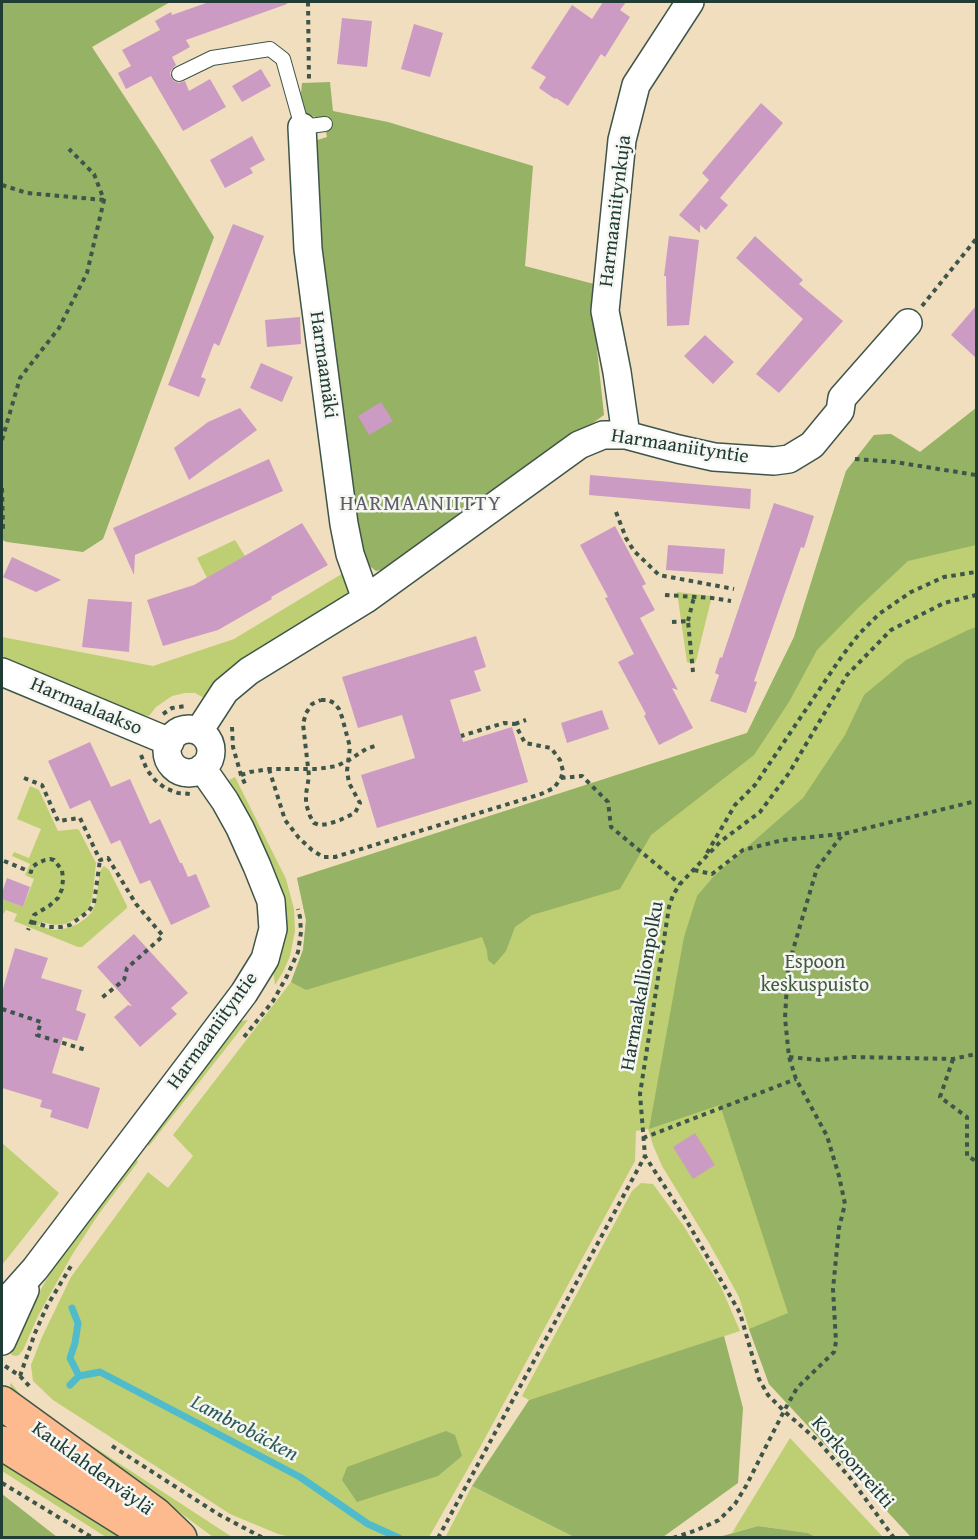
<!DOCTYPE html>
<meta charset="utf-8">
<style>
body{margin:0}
#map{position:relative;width:978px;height:1539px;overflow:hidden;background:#f0debe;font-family:"Gentium Book Plus",serif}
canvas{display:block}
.frame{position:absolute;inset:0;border:3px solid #1f3d34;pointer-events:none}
</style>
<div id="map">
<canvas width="978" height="1539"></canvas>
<div class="frame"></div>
</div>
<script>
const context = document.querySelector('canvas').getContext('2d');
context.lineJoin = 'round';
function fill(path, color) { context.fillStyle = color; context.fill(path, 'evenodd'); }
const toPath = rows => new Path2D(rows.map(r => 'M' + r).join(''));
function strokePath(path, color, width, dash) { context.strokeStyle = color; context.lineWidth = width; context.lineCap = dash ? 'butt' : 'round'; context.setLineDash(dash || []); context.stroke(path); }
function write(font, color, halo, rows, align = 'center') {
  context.font = font + ' "Gentium Book Plus",serif'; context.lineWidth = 5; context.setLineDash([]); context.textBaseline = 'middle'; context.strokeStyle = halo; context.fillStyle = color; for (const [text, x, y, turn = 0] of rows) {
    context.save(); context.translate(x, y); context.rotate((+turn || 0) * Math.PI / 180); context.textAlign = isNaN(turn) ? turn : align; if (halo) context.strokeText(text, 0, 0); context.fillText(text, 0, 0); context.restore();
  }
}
fill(toPath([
 [976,408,976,1537,911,1537,769,1384,749,1329,739,1297,709,1243,662,1166,653,1145,648,1129,636,1131,635,1161,478,1451,429,1537,290,1537,278,1534,230,1514,53,1400,33,1381,31,1365,42,1337,71,1277,148,1172,168,1188,193,1156,173,1135,291,982,303,950,306,920,297,878,747,733,794,637,846,471,874,435,891,434,920,452],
 [235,540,245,556,207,578,197,558],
 [345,572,349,580,348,592,341,602,206,699,195,693,185,693,172,696,156,707,149,716,137,714,2,656,2,637,153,666,234,639],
 [677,592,712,596,696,661,694,664,687,662],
 [235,777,286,879,294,909,295,931,290,956,283,972,275,985,273,970,278,884,229,780],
 [30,786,39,790,58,831,77,829,79,830,96,863,92,901,87,911,76,919,65,924,54,925,42,922,38,926,54,930,68,928,78,924,86,918,92,912,96,902,100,871,104,866,109,870,127,906,127,908,82,947,78,947,14,921,17,914,6,910,2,916,2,899,23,907,34,879,25,875,30,864,12,856,14,852,29,858,41,829,17,819],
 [248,1020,149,1146,142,1141,236,1022],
 [2,1143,59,1193,2,1265],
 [131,1154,136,1158,138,1162,98,1215,72,1255,38,1316,23,1350,19,1355,16,1356,11,1355,27,1314,63,1250],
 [641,1183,653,1184,683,1225,721,1287,740,1331,529,1400,522,1396,632,1191],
 [11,1383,28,1404,232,1537,213,1537,156,1495,23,1405,12,1391,10,1385],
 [790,1438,883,1537,816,1537,808,1533,758,1526,732,1533],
 [2,1460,125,1537,106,1537,2,1471],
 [472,1486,574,1537,445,1538]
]), '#bdcf72');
fill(toPath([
 [2,2,170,2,92,47,159,149,214,237,103,539,83,552,7,542,2,540],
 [330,82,333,111,388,122,533,166,525,266,594,284,593,312,604,415,394,567,376,571,363,561,306,157,314,141,327,137,323,117,317,118,304,112,300,103,302,83],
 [976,408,976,545,908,561,858,608,817,650,789,702,754,755,651,835,620,889,532,915,515,927,506,951,494,965,488,960,487,951,482,937,306,990,291,982,303,950,306,920,297,878,747,733,794,637,846,471,874,435,891,434,920,452],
 [976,627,976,1537,911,1537,769,1384,749,1329,788,1313,720,1105,649,1129,684,937,697,896,714,876,803,798,845,735,864,695,906,660,968,630],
 [724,1336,743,1408,738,1483,663,1537,574,1537,472,1486,529,1400],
 [446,1431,455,1435,462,1456,438,1476,357,1502,342,1480,347,1467],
 [2,1494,57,1537,2,1537],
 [758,1526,808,1533,816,1537,719,1537]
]), '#96b264');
strokePath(toPath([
 [72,1308,78,1323,75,1343,70,1358,79,1376],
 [70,1385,79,1376,100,1372,300,1477,368,1524,399,1538]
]), '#50bbcb', 7);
fill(toPath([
 [209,2,287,2,287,4,186,40,190,47,172,57,176,65,172,69,170,73,171,77,174,81,179,83,185,81,189,91,210,79,226,107,183,131,151,76,126,89,118,73,131,66,122,50,160,30,155,21,171,12,172,15],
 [603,2,626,2,620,10,630,17,605,57,601,54,568,106,556,98,555,99,539,88,546,77,531,68,572,5,592,19],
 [342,18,372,21,367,67,337,64],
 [414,24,443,33,430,77,401,69],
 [261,69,271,86,242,102,232,86],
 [761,103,783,123,720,198,728,205,706,230,700,225,700,233,679,215,709,180,702,173],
 [252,136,265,160,250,168,253,173,225,188,210,160],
 [233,224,264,236,219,346,214,343,201,377,206,379,199,397,168,385],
 [669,236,699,240,689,325,667,326,666,276,664,276],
 [755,236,803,280,799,284,843,321,779,393,756,374,803,319,736,258],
 [976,306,976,358,951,335],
 [300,317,301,344,267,347,265,320],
 [705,335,734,362,713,384,684,356],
 [261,363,293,377,282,402,250,388],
 [381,402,393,421,369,435,358,416],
 [240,408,257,430,189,480,174,448,208,422],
 [269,459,283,491,135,555,134,575,113,528],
 [590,475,751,489,750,509,589,495],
 [774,503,814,516,804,548,801,547,754,681,757,682,746,713,710,701,719,675,715,673,720,657,722,658],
 [302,523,328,565,271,597,272,599,218,630,163,646,147,600,194,585],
 [615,526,646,584,642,586,655,610,640,618,678,690,672,688,693,728,659,745,644,716,646,714,618,662,634,654,605,598,608,597,580,545],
 [668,545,725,549,723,574,666,570],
 [12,557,61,580,36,592,3,577],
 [88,599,132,602,129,652,82,647],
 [476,636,486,667,474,671,481,691,450,700,463,742,512,727,528,782,377,828,361,775,415,758,402,715,358,728,342,677],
 [602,710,609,729,567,743,561,723],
 [90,742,111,787,130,779,150,824,160,819,180,863,182,863,188,877,196,874,210,907,171,925,150,880,140,884,120,840,111,844,90,800,70,809,48,761],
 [7,878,30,887,23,907,2,899,2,893],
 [134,934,188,993,171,1008,177,1014,140,1047,114,1017,128,1005,132,1006,97,967],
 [15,948,48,958,41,978,82,990,76,1010,86,1014,77,1041,63,1037,52,1073,100,1088,88,1129,50,1117,52,1110,40,1107,42,1100,2,1088,2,992],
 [695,1133,715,1165,693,1179,673,1147]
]), '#cc9bc4');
const lane = toPath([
 [179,74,212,58,270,49,283,59,302,127,325,124]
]);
const street = toPath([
 [302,127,308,249,344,524,350,554,366,599],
 [626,435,617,372,605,311,622,140,636,85,690,2],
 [2,672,170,742],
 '167 751a22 22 0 1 1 44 0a22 22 0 1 1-44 0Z',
 [199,731,225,691,249,671,366,599,579,445,603,435,626,435,678,449,714,457,774,461,789,459,812,445,840,411,842,398,908,323],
 [2,1306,35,1269,195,1058,244,993,265,959,273,929,271,901,257,866,240,828,225,801,202,768],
 [2,1341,25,1290]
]);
const primary = toPath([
 [2,1403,155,1514,180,1538],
 [2,1443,141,1530,154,1535]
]);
strokePath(lane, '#3e5549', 16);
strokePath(street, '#3e5549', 30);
strokePath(primary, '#3e5549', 36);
strokePath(toPath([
 [308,2,309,80],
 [2,185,27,193,104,200],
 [922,306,976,239],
 [2,440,20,378,59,328,87,273,104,200,94,174,69,149],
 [855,459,895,462,976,475],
 [2,488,3,528,2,532],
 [616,512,626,538,634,551,659,575,734,589],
 [665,595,712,598,731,601],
 [688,621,694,597],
 [672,622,688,621,693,672],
 [321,700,328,700,334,703,339,709,342,717,350,747,347,771,349,783,360,803,355,813,340,820,328,824,320,825,314,823,310,816,306,804,306,794,309,776,303,724,306,713,312,704,321,700],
 [163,714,172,708,186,706],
 [515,724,526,720],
 [232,727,233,747,241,775,246,786],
 [141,755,147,770,155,780,165,788,178,793,190,794],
 [269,769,285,820,299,838,312,850,323,857,335,857,541,794,554,788,561,778,563,771,560,760,551,748,525,743,515,724,504,723,461,736],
 [241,775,250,772,269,769,317,769,337,766,349,760,366,749,378,745],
 [24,778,42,785,58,821,80,818,100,860,108,858,136,904,163,936,127,968,124,980,99,1000],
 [561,778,582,776,608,802,611,827,680,884],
 [707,853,735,805,755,785,842,656,859,634,879,614,911,592,944,577,976,572],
 [4,861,31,872,32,867,38,863,45,860,50,859,54,860,62,870,63,879,62,889,58,898,49,906,34,915,28,930],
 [694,870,712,874,743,850,783,840,841,834],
 [32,922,49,927,61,927,70,925,89,911,94,903,100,860],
 [2,1009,41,1022,37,1035,86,1050],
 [244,1037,273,1001,287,976,298,952,301,932,300,917,298,909],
 [789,1057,820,1060,853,1057,953,1059,976,1054],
 [953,1059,940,1097,967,1117,967,1156,976,1161],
 [643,1138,796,1079],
 [5,1366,20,1376,31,1388],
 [20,1376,35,1333,47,1306,71,1266],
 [112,1446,218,1514,263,1538],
 [2,1483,93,1538],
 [438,1538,645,1156],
 [673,1538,697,1530,719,1520,735,1504,746,1486,784,1411,797,1388,834,1352,836,1342,833,1289,839,1228,845,1204,839,1176,827,1136,796,1079,789,1057,785,1018,788,967,817,868,843,834,976,801],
 [894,1538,851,1479,818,1441,784,1411,768,1395,759,1379,740,1313,685,1218,645,1156,640,1094,669,907,673,895,680,884,720,842,760,812,789,773,847,675,891,630,944,603,976,595]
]), '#3e5549', 4, [4.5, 4.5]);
strokePath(lane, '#fff', 14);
strokePath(street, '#fff', 27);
strokePath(primary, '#fcba8e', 33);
write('20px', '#1f3d34', '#f6f6f2', [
 ["Harmaaniitynkuja",616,211,-83],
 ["Harmaamäki",323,365,82],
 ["Harmaaniityntie",680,447,9],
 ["Harmaalaakso",86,707,23],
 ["Harmaakallionpolku",643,986,-80],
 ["Harmaaniityntie",213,1031,-54],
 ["Korkoonreitti",852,1463,49],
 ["Kauklahdenväylä",92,1469,36]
]);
write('20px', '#3f5a40', '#f6f6f2', [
 ["Espoon",815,963],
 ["keskuspuisto",815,986]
]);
context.letterSpacing = '1.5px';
write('21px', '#5c5e66', '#f6f6f2', [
 ["HARMAANIITTY",421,505]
]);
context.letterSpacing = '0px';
write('italic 21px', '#2b5c5a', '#f6f6f2', [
 ["Lambrobäcken",244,1429,28]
]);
</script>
